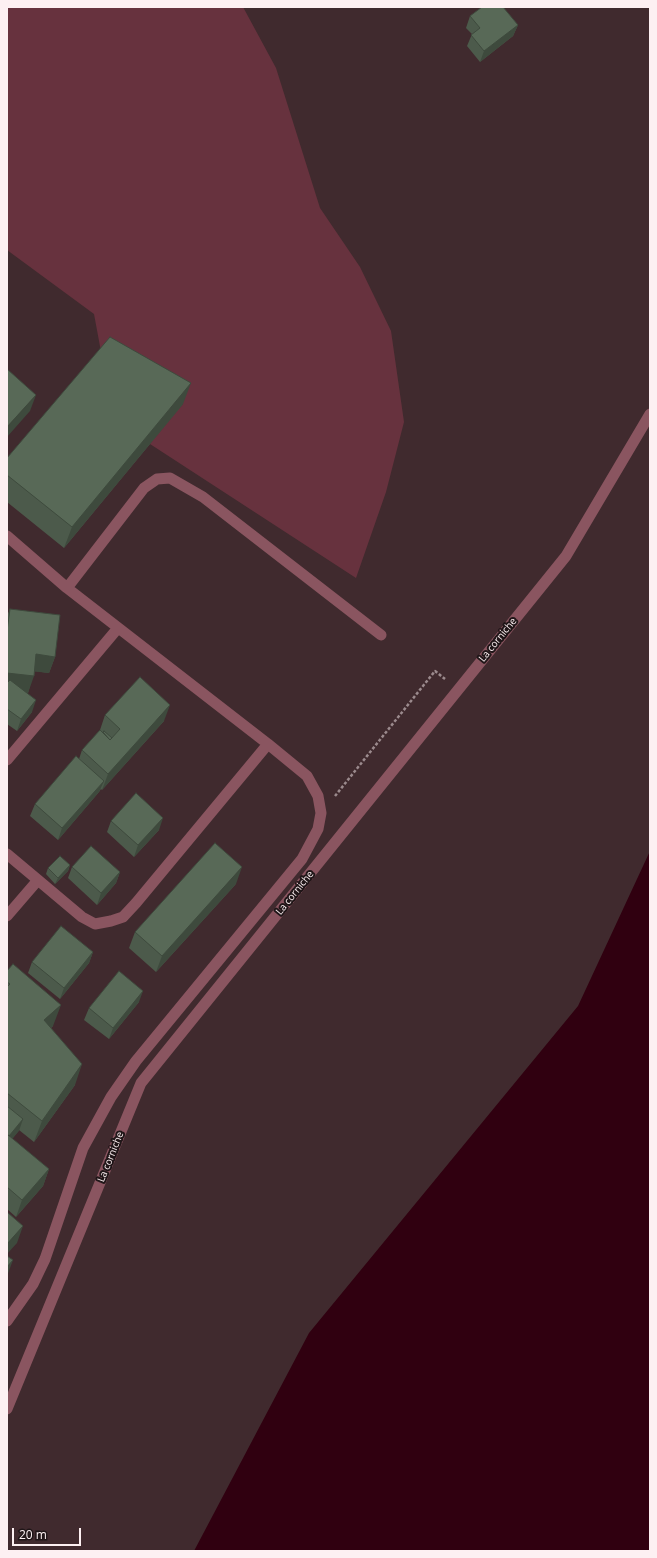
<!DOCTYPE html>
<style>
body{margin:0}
#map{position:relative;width:657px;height:1558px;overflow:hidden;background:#402a2e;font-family:"Open Sans",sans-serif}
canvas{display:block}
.frame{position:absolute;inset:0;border:8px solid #fdf0f2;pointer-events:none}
.scale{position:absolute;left:12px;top:1528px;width:69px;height:18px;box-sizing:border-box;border:2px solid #fdf0f2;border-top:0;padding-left:5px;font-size:12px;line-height:14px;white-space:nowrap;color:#fdf0f2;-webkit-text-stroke:3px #201618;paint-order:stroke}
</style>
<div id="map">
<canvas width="657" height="1558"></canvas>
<div class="frame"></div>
<div class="scale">20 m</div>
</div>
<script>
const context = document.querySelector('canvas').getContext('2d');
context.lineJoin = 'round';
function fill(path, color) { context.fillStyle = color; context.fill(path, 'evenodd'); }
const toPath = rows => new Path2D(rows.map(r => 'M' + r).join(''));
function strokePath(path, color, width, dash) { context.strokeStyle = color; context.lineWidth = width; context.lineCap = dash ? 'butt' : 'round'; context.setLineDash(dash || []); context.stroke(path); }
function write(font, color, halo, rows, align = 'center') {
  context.font = font + ' "Open Sans",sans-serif'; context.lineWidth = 4; context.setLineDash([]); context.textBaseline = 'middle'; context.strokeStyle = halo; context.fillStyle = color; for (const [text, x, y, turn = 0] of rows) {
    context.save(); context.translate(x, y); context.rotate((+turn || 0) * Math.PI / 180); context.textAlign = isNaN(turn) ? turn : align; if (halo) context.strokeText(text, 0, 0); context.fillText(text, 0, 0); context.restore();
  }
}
fill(toPath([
 [7,7,243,7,276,68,320,208,360,267,391,331,404,422,386,492,356,578,150,444,183,404,102,357,94,314,7,250]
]), '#67323e');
fill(toPath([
 [650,851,650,1551,194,1551,309,1333,578,1006]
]), '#300010');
strokePath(toPath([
 [335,796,435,671,445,679]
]), '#9b8a8d', 2.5, [3, 2]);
strokePath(toPath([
 [7,1409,141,1083,566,556,650,414]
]), '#8a5560', 11);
strokePath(toPath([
 [7,536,67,588,268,744,307,776,318,796,321,813,318,829,302,859,136,1061,111,1097,83,1148,45,1259,33,1284,7,1321],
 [67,588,144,488,157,479,170,478,203,497,381,635],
 [7,760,118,628],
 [7,854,38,880],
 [7,916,38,880,82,917,95,924,111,921,123,917,136,903,268,744]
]), '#8a5560', 11);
fill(toPath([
 [470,16,518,25,513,36,480,62,467,46,472,34,466,28],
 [183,404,64,548,7,502,7,458],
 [10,609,55,657,49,673,34,671,28,693,26,693,32,712,17,731,7,724,7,616],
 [105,715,164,721,102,790,101,789,99,792,58,840,30,816,35,804,79,759,82,750,100,730],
 [111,821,159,830,134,857,107,832],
 [70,865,68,871,55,884,46,874,48,868],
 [72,867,120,872,116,883,97,905,68,878],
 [236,884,156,972,129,948,135,932],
 [93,952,89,963,60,999,28,973,32,962],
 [7,971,53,1026,51,1028,75,1085,34,1142,19,1130,12,1139,49,1169,43,1186,16,1217,7,1209],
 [139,1002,109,1039,84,1020,89,1008]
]), '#4c5a4b');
fill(toPath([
 [518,25,513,36,480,62,484,51],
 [191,383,183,404,64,548,72,527],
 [36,395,30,411,7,437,7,427],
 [36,654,55,657,49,673,30,671],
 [7,673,34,676,28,693,7,691],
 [36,700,32,712,17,731,21,719],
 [170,705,164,721,102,790,108,774],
 [104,781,99,792,58,840,62,828],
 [163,818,159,830,134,857,138,845],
 [70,865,68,871,55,884,58,878],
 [242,867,236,884,156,972,162,956],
 [120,872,116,883,97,905,101,893],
 [93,952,89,963,60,999,64,988],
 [143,991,139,1002,109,1039,113,1028],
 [61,1005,53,1026,36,1041,44,1020],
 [82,1064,75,1085,34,1142,42,1121],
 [23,1119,19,1131,7,1145,7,1138],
 [49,1169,43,1186,16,1217,22,1200],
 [23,1226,17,1243,7,1254,7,1244],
 [13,1260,7,1276,7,1267]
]), '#3e4a3d');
const building = toPath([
 [482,7,503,7,518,25,484,51,471,35,480,28,470,16,482,7],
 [110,337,191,383,72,527,7,475,7,458,110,337],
 [7,369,36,395,7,427,7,369],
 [10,609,60,615,55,657,36,654,34,676,7,673,7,631,10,609],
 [140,677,170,705,108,774,82,750,100,730,110,740,120,729,105,715,140,677],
 [10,680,36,700,21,719,7,709,7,683,10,680],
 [104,731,112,738,110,740,103,732,104,731],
 [76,756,104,781,62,828,35,804,76,756],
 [136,793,163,818,138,845,111,821,136,793],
 [215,843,242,867,162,956,135,932,215,843],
 [91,846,120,872,101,893,72,867,91,846],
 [60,856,70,865,58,878,48,868,60,856],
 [61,926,93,952,64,988,32,962,61,926],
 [13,964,61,1005,44,1020,82,1064,42,1121,7,1093,7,987,10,984,7,982,7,971,13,964],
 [119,971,143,991,113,1028,89,1008,119,971],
 [7,1106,23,1119,9,1136,7,1134,7,1106],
 [7,1134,49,1169,22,1200,7,1187,7,1134],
 [7,1212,23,1226,7,1244,7,1212],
 [7,1256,13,1260,7,1267,7,1256]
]);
fill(building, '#586957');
strokePath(building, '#3e4a3d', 1);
write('10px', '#fdf0f2', '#201618', [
 ["La corniche",498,640,-51],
 ["La corniche",295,893,-51],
 ["La corniche",111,1157,-68]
]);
</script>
